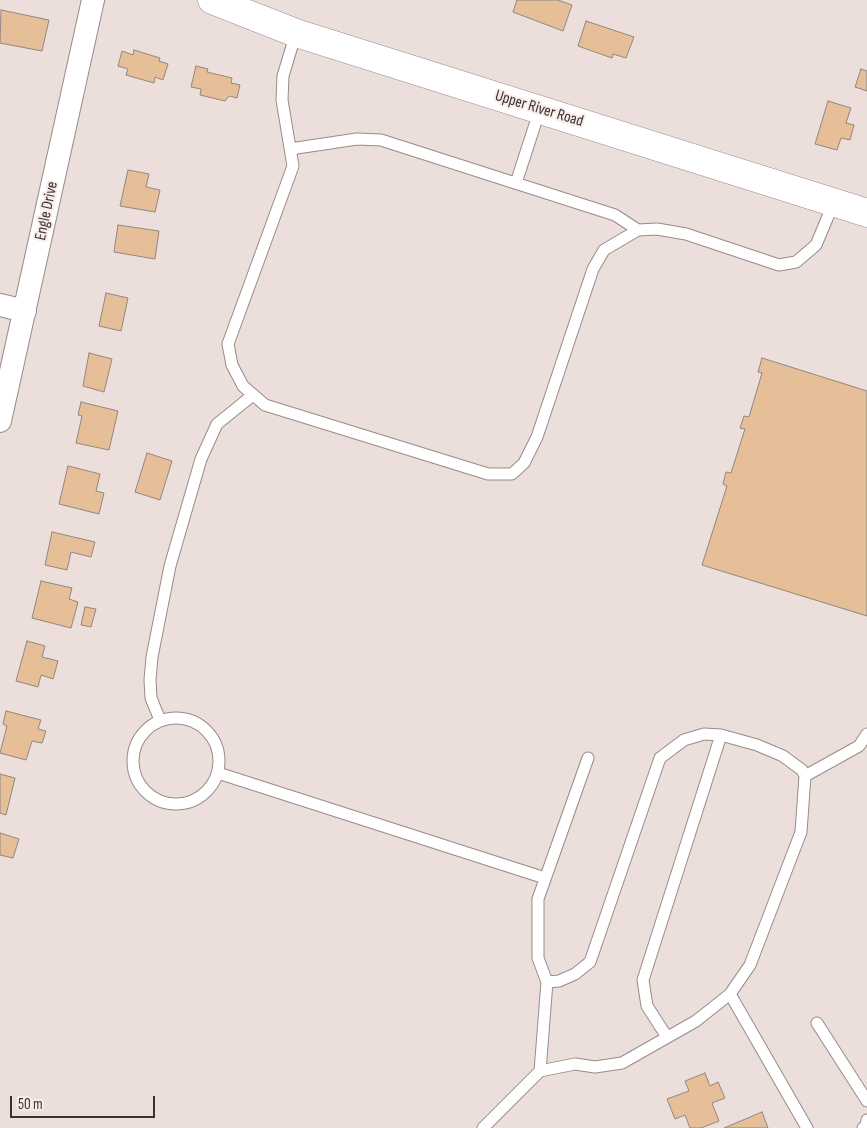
<!DOCTYPE html>
<style>
body{margin:0}
#map{position:relative;width:867px;height:1128px;overflow:hidden;background:#ecdedb;font-family:"Sofia Sans Condensed",sans-serif}
canvas{display:block}
.scale{position:absolute;left:10px;top:1096px;width:145px;height:22px;box-sizing:border-box;border:2px solid #373231;border-top:0;padding-left:6px;font-size:15px;line-height:18px;white-space:nowrap;color:#373231;-webkit-text-stroke:4px #f9ece8;paint-order:stroke}
</style>
<div id="map">
<canvas width="867" height="1128"></canvas>
<div class="scale">50 m</div>
</div>
<script>
const context = document.querySelector('canvas').getContext('2d');
context.lineJoin = 'round';
function fill(path, color) { context.fillStyle = color; context.fill(path, 'evenodd'); }
const toPath = rows => new Path2D(rows.map(r => 'M' + r).join(''));
function strokePath(path, color, width, dash) { context.strokeStyle = color; context.lineWidth = width; context.lineCap = dash ? 'butt' : 'round'; context.setLineDash(dash || []); context.stroke(path); }
function write(font, color, halo, rows, align = 'center') {
  context.font = font + ' "Sofia Sans Condensed",sans-serif'; context.lineWidth = 4; context.setLineDash([]); context.textBaseline = 'middle'; context.strokeStyle = halo; context.fillStyle = color; for (const [text, x, y, turn = 0] of rows) {
    context.save(); context.translate(x, y); context.rotate((+turn || 0) * Math.PI / 180); context.textAlign = isNaN(turn) ? turn : align; if (halo) context.strokeText(text, 0, 0); context.fillText(text, 0, 0); context.restore();
  }
}
const building = toPath([
 [517,0,558,0,572,5,563,31,513,12,517,0],
 [1,10,49,20,42,51,0,43,1,10],
 [586,21,634,37,626,58,613,54,612,58,578,46,586,21],
 [134,50,160,58,159,61,168,64,163,80,155,77,154,83,126,75,128,69,118,66,122,51,133,55,134,50],
 [196,66,208,69,207,72,232,78,231,83,240,85,237,98,229,96,225,101,200,95,201,89,191,87,196,66],
 [861,69,867,71,867,91,855,87,861,69],
 [828,101,851,108,846,123,854,125,850,140,841,138,837,150,815,144,828,101],
 [128,170,149,174,146,187,160,190,155,212,120,206,128,170],
 [118,225,159,231,155,259,114,252,118,225],
 [106,293,128,298,121,331,99,326,106,293],
 [89,353,112,359,104,392,83,386,89,353],
 [762,358,867,391,867,616,702,565,727,486,723,484,726,472,731,473,745,429,740,428,744,416,749,417,762,373,758,372,762,358],
 [81,402,118,411,109,450,76,443,82,416,78,415,81,402],
 [147,453,172,461,160,500,135,492,147,453],
 [68,466,100,474,96,491,104,493,99,514,59,504,68,466],
 [52,532,95,542,91,557,71,552,67,570,45,565,52,532],
 [41,581,72,588,69,599,78,602,71,628,32,618,41,581],
 [85,607,96,609,91,627,81,625,85,607],
 [27,641,45,646,42,657,58,661,53,679,41,675,38,687,16,681,27,641],
 [6,711,41,720,38,729,46,731,42,743,32,741,26,760,0,753,7,726,3,724,6,711],
 [0,774,15,778,6,815,0,813,0,774],
 [0,833,19,839,13,858,0,855,0,833],
 [705,1073,710,1086,718,1082,725,1098,712,1103,719,1121,701,1128,690,1128,685,1115,675,1119,667,1099,689,1091,685,1081,705,1073],
 [762,1112,768,1128,724,1128,762,1112]
]);
fill(building, '#e6bf98');
strokePath(building, '#90877f', 1);
const lane = toPath([
 [296,33,283,76,282,100,293,166,228,344,232,365,243,386,265,405,488,474,512,474,524,463,537,437,593,269,604,250,638,230,657,229,686,234,779,265,796,262,816,245,834,202],
 [290,149,357,139,381,140,615,215,638,230],
 [516,183,540,109],
 '133 761a43 43 0 1 1 86 0a43 43 0 1 1-86 0Z',
 [160,720,151,698,150,680,152,657,170,566,201,459,217,424,253,395],
 [218,773,545,878],
 [547,982,559,981,575,974,590,962,660,758,684,740,704,734,721,735,757,745,783,756,802,770,805,776],
 [730,994,807,1128],
 [817,1023,867,1101],
 [667,1037,647,1006,643,980,721,735],
 [540,1071,547,982,538,958,538,899,588,758],
 [483,1128,540,1071,575,1064,595,1067,622,1063,696,1021,730,994,750,965,801,832,805,776,859,746,867,734],
 [863,1128,866,1126,867,1120]
]);
const street = toPath([
 [0,305,25,311],
 [0,421,93,0]
]);
const secondary = toPath([
 [212,0,296,33,867,213]
]);
strokePath(lane, '#988b88', 13);
strokePath(street, '#988b88', 24);
strokePath(secondary, '#988b88', 29);
strokePath(lane, '#fff', 11);
strokePath(street, '#fff', 22);
strokePath(secondary, '#fff', 28);
write('16px', '#373231', '#f9ece8', [
 ["Upper River Road",539,109,17],
 ["Engle Drive",47,211,-78]
]);
</script>
